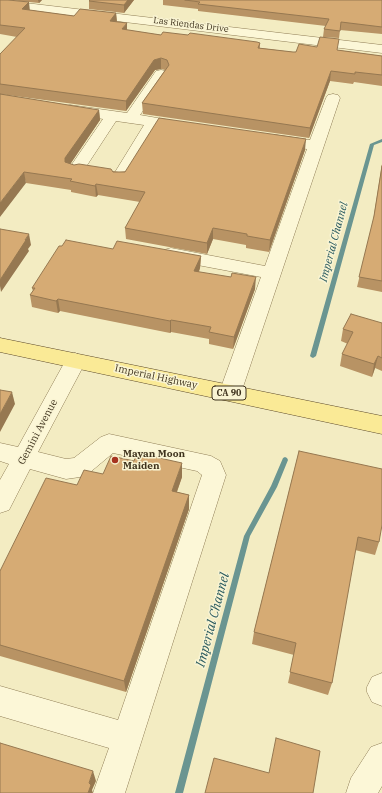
<!DOCTYPE html>
<style>
body{margin:0}
canvas{display:block;background:#f3ecc2}
</style>
<canvas width="382" height="793"></canvas>
<script>
const context = document.querySelector('canvas').getContext('2d');
context.lineJoin = 'round';
const toPath = rows => new Path2D(rows.map(r => 'M' + r).join(''));
function fill(path, color) { context.fillStyle = color; context.fill(path, 'evenodd'); }
function strokePath(path, color, width, dash) { context.strokeStyle = color; context.lineWidth = width; context.lineCap = dash ? 'butt' : 'round'; context.setLineDash(dash || []); context.stroke(path); }
function write(font, color, halo, rows, align = 'center') {
  context.font = font + ' "IBM Plex Serif",serif'; context.lineWidth = 3; context.setLineDash([]); context.textBaseline = 'middle'; context.strokeStyle = halo; context.fillStyle = color; for (const [text, x, y, turn = 0] of rows) {
    context.save(); context.translate(x, y); context.rotate((+turn || 0) * Math.PI / 180); context.textAlign = isNaN(turn) ? turn : align; if (halo) context.strokeText(text, 0, 0); context.fillText(text, 0, 0); context.restore();
  }
}
fill(toPath([
 [382,139,382,142,374,145,316,356,313,358,311,357,310,356,370,144,382,139],
 [285,457,287,458,288,460,277,487,250,536,183,793,175,793,244,536,271,486,283,458,285,457]
]), '#6a9591');
const minor = toPath([
 [0,0,382,45,382,53,0,7,0,0],
 [161,70,166,71,168,74,140,115,192,124,195,127,192,130,187,132,158,127,126,181,120,182,114,181,112,177,144,125,116,121,82,173,76,175,70,173,68,170,103,119,65,112,63,109,65,106,70,105,127,113,156,71,161,70],
 [333,94,338,95,340,98,241,393,238,399,230,401,222,399,219,393,261,277,171,260,164,258,162,254,164,250,171,248,265,266,307,149,276,145,270,143,268,140,270,137,276,135,310,140,326,98,328,95,333,94],
 [75,353,82,356,86,361,38,452,66,459,74,458,101,437,109,434,211,456,220,461,226,475,125,793,93,793,109,748,0,716,0,686,118,720,202,475,197,471,113,453,88,474,80,477,66,479,30,469,9,510,0,513,0,480,9,464,0,461,0,443,18,447,68,356,75,353],
 [382,673,382,706,372,702,367,692,367,687,372,677,382,673],
 [382,743,382,786,378,793,346,793,351,778,371,747,382,743]
]);
const major = toPath([
 [0,338,382,416,382,434,0,352,0,338]
]);
strokePath(minor, '#907e57', 1);
strokePath(major, '#5d4a2b', 1);
fill(minor, '#fcf7d7');
fill(major, '#faea96');
fill(toPath([
 [0,0,30,10,74,16,116,13,117,22,127,30,161,35,188,35,260,43,260,48,293,52,337,50,382,56,382,86,354,82,353,84,330,81,309,138,143,114,142,103,165,70,161,69,155,70,126,111,0,94,0,54,17,37,0,34],
 [10,0,42,0,39,3],
 [134,0,124,13,89,9,89,1],
 [163,0,382,0,382,34,340,30,339,38,323,37,324,29,326,26,198,11,198,9,163,5],
 [0,94,99,110,100,120,70,164,74,165,119,172,305,150,269,252,246,248,246,245,213,239,207,254,126,239,125,228,140,202,98,195,96,197,71,192,71,190,26,183],
 [382,164,382,292,357,287,373,221],
 [62,246,113,249,201,256,200,268,199,272,255,289,233,349,209,344,209,339,171,332,170,333,60,311,58,313,32,307,30,295,33,291,32,288],
 [382,323,382,371,375,368,372,377,340,366,342,354,348,344,341,341,343,329],
 [299,451,379,542,375,555,355,550,332,683,328,695,288,683,294,655,252,644,254,632],
 [103,474,182,477,177,492,189,495,189,509,126,692,0,656,0,571,77,485]
]), '#b89364');
fill(toPath([
 [38,0,42,0,39,3],
 [128,0,134,0,124,13,124,5],
 [29,2,30,12,22,9],
 [116,13,117,23,110,21],
 [127,23,127,33,122,29],
 [161,58,161,69,155,70,126,111,126,101,154,60],
 [331,71,330,81,309,138,310,128],
 [99,110,100,120,67,169,65,162,65,158],
 [306,139,305,150,269,252,270,240],
 [24,172,26,183,0,217,0,203],
 [96,184,98,195,96,197,95,186],
 [213,228,213,239,207,254,207,243],
 [29,234,31,245,28,249,29,251,1,292,0,286,0,280],
 [201,256,200,268,194,283,194,271],
 [256,277,255,289,233,349,234,337],
 [58,299,60,311,58,313,56,301],
 [171,320,171,332,170,333,170,321],
 [378,356,375,368,372,377,374,364],
 [12,392,15,404,0,432,0,414],
 [182,463,182,477,172,505,172,491],
 [189,495,189,509,126,692,124,681],
 [93,771,96,781,92,790,93,793,88,793,89,783]
]), '#967851');
const building = toPath([
 [0,0,8,0,29,2,22,9,74,16,80,9,116,13,110,21,127,23,122,29,161,35,163,32,188,35,190,33,257,42,260,43,258,48,293,52,296,52,299,44,317,47,320,37,339,39,337,50,382,56,382,75,355,72,355,74,331,71,310,128,142,103,169,65,167,60,161,58,154,60,126,101,0,84,0,54,25,28,0,25,0,0],
 [90,0,128,0,124,5,89,1,90,0],
 [185,0,382,0,382,27,341,22,340,31,324,29,329,19,198,4,200,2,185,0],
 [0,94,99,110,65,158,65,162,74,165,79,164,111,169,113,172,125,172,159,118,306,139,270,240,247,236,247,234,213,228,207,243,125,228,145,192,96,184,95,186,70,181,72,179,24,172,0,203,0,94],
 [382,166,382,281,359,277,374,216,382,166],
 [0,229,29,234,25,240,26,240,0,280,0,229],
 [66,240,113,249,117,241,201,256,194,271,231,277,232,273,256,277,234,337,209,332,211,327,171,320,170,321,58,299,56,301,30,295,35,288,32,288,59,246,62,246,66,240],
 [351,314,382,323,382,358,378,356,374,364,342,354,353,332,343,329,351,314],
 [0,390,12,392,0,414,0,390],
 [299,451,382,469,382,525,379,542,358,537,332,683,290,672,296,643,254,632,299,451],
 [137,453,182,463,172,491,189,495,124,681,0,645,0,571,46,478,77,485,84,470,103,474,111,456,134,461,137,453],
 [276,738,320,751,313,793,205,793,214,758,269,773,276,738],
 [0,743,93,771,89,783,91,785,88,793,0,793,0,743]
]);
fill(building, '#d6ab74');
strokePath(building, '#967851', 1);
for (const [x, y, r, color] of [
 [115,460,4,"#a63320"]
]) { const dot = new Path2D(); dot.arc(x, y, r, 0, 2 * Math.PI); context.fillStyle = color; context.fill(dot); strokePath(dot, '#f9f4d3', 1.5); }
write('9px', '#3e321d', '#f9f4d3', [
 ["Las Riendas Drive",191,25,7]
]);
for (const [x, y, w] of [
 [229,393,34]
]) { const box = new Path2D(); box.roundRect(x - w / 2, y - 7, w, 14, 3); context.fillStyle = '#f9f4d3'; context.fill(box); strokePath(box, '#3e321d', 1); }
write('bold 9px', '#3e321d', null, [
 ["CA 90",229,393]
]);
write('10px', '#3e321d', '#f9f4d3', [
 ["Imperial Highway",156,377,12],
 ["Gemini Avenue",38,432,-62]
]);
write('bold 10px', '#3e321d', '#f9f4d3', [
 ["Mayan Moon",123,454],
 ["Maiden",123,466]
], 'left');
write('italic 11px', '#2a5b5f', '#f9f4d3', [
 ["Imperial Channel",334,242,-75]
]);
write('italic 13px', '#2a5b5f', '#f9f4d3', [
 ["Imperial Channel",213,620,-75]
]);
</script>
